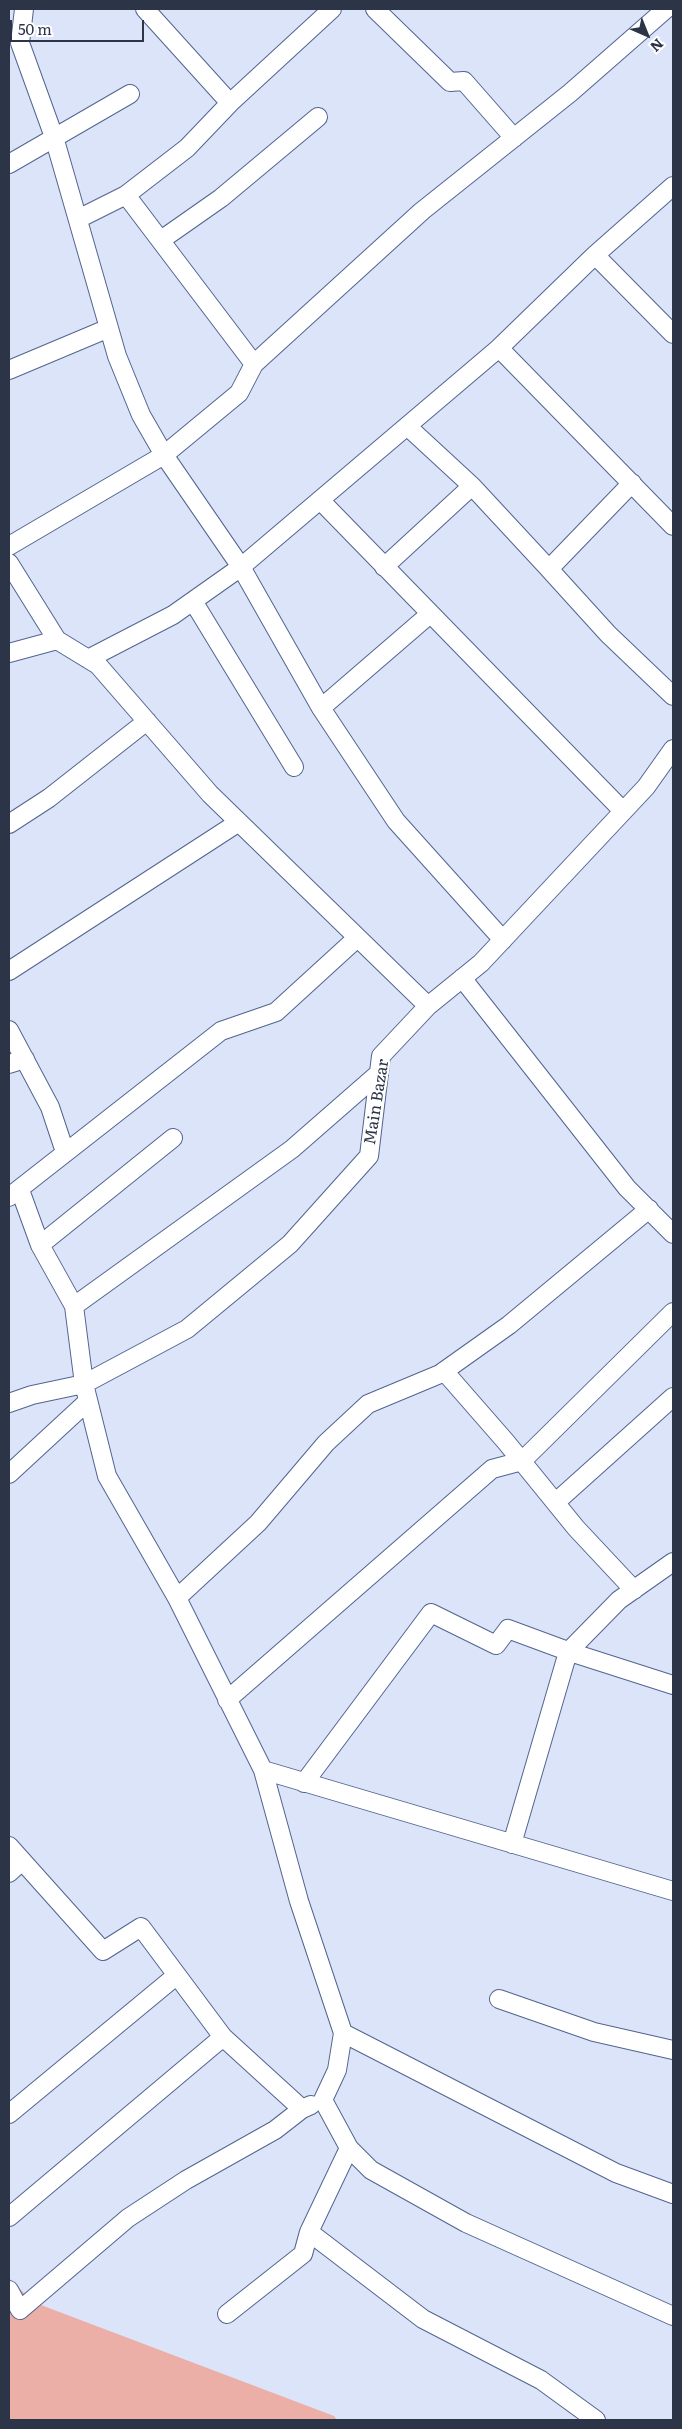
<!DOCTYPE html>
<style>
body{margin:0}
#map{position:relative;width:682px;height:2429px;overflow:hidden;background:#dbe4f8;font-family:Literata,serif}
canvas{display:block}
.frame{position:absolute;inset:0;border:10px solid #2c3448;pointer-events:none}
.north{position:absolute;left:622px;top:10px;width:50px;height:50px;-webkit-text-stroke:4px #fff;paint-order:stroke;rotate:136deg;font-size:14px;font-weight:700;line-height:20px;text-align:center;color:#2c3448}
.north::after{content:'';display:block;margin:auto;width:18px;height:22px;background:#2c3448;clip-path:polygon(50% 0,100% 100%,50% 72%,0 100%)}
.scale{position:absolute;left:10px;top:20px;width:134px;height:22px;box-sizing:border-box;border:2px solid #2c3448;border-top:0;padding-left:6px;font-size:15px;line-height:18px;white-space:nowrap;color:#2c3448;-webkit-text-stroke:4px #fff;paint-order:stroke}
</style>
<div id="map">
<canvas width="682" height="2429"></canvas>
<div class="frame"></div>
<div class="north">N</div>
<div class="scale">50 m</div>
</div>
<script>
const context = document.querySelector('canvas').getContext('2d');
context.lineJoin = 'round';
function fill(path, color) { context.fillStyle = color; context.fill(path, 'evenodd'); }
const toPath = rows => new Path2D(rows.map(r => 'M' + r).join(''));
function strokePath(path, color, width, dash) { context.strokeStyle = color; context.lineWidth = width; context.lineCap = dash ? 'butt' : 'round'; context.setLineDash(dash || []); context.stroke(path); }
function write(font, color, halo, rows, align = 'center') {
  context.font = font + ' Literata,serif'; context.lineWidth = 4.5; context.setLineDash([]); context.textBaseline = 'middle'; context.strokeStyle = halo; context.fillStyle = color; for (const [text, x, y, turn = 0] of rows) {
    context.save(); context.translate(x, y); context.rotate((+turn || 0) * Math.PI / 180); context.textAlign = isNaN(turn) ? turn : align; if (halo) context.strokeText(text, 0, 0); context.fillText(text, 0, 0); context.restore();
  }
}
fill(toPath([
 [9,2278,33,2302,334,2416,337,2420,9,2420]
]), '#ebafa7');
const minor = toPath([
 [24,9,20,43,54,137,117,356,141,415,164,455,241,567,499,348,673,526],
 [375,9,450,82,464,81,514,138],
 [230,103,332,9],
 [9,164,130,94],
 [673,186,595,255,673,334],
 [126,195,187,148,230,103,145,9],
 [78,219,126,195,254,364,422,211,570,93,666,9],
 [161,240,221,198,318,117],
 [499,348,595,255],
 [9,370,109,328],
 [407,426,472,486],
 [632,483,549,569,608,634,673,696],
 [320,500,623,811],
 [9,546,164,455,239,393,254,364],
 [9,563,57,640,98,665,210,794,428,1006],
 [384,567,472,486,549,569],
 [193,601,294,767],
 [9,653,57,640],
 [88,659,173,615,241,567,321,708,396,821,503,940],
 [321,708,430,614],
 [9,824,49,798,147,721],
 [9,971,239,822],
 [462,978,627,1188,673,1234],
 [9,1030,50,1107,65,1152],
 [9,1064,25,1059],
 [20,1190,40,1245,74,1306,84,1384,107,1476,177,1598],
 [9,1197,221,1031,276,1012,357,938],
 [649,1209,509,1325,440,1374,368,1404,326,1443,258,1523,177,1598,263,1770,673,1891],
 [40,1245,173,1138],
 [74,1306,292,1149,379,1073],
 [444,1371,506,1442,576,1528,634,1590],
 [9,1403,32,1395,84,1384,187,1329,290,1244,369,1156,381,1056,428,1006,481,963,646,787,673,749],
 [9,1474,88,1401],
 [556,1502,673,1397],
 [227,1700,492,1469,522,1461,673,1312],
 [263,1770,299,1901,343,2033,616,2173,673,2194],
 [304,1783,431,1613,496,1645,508,1629,573,1653,673,1685],
 [512,1844,568,1652,619,1600,673,1562],
 [9,1846,103,1951,141,1927,223,2037,302,2109],
 [9,1873,22,1861],
 [499,1999,594,2032,673,2050],
 [343,2033,337,2070,323,2100,349,2148,371,2170,466,2223,673,2316],
 [9,2114,177,1975],
 [349,2148,309,2232,423,2319,541,2380,596,2420],
 [9,2217,223,2037],
 [9,2290,20,2310,128,2218,186,2180,275,2130,302,2109,311,2105],
 [227,2314,303,2254,309,2232]
]);
strokePath(minor, '#526490', 20);
strokePath(minor, '#fff', 18);
write('16px', '#2c3448', '#fff', [
 ["Main Bazar",377,1102,-81]
]);
</script>
